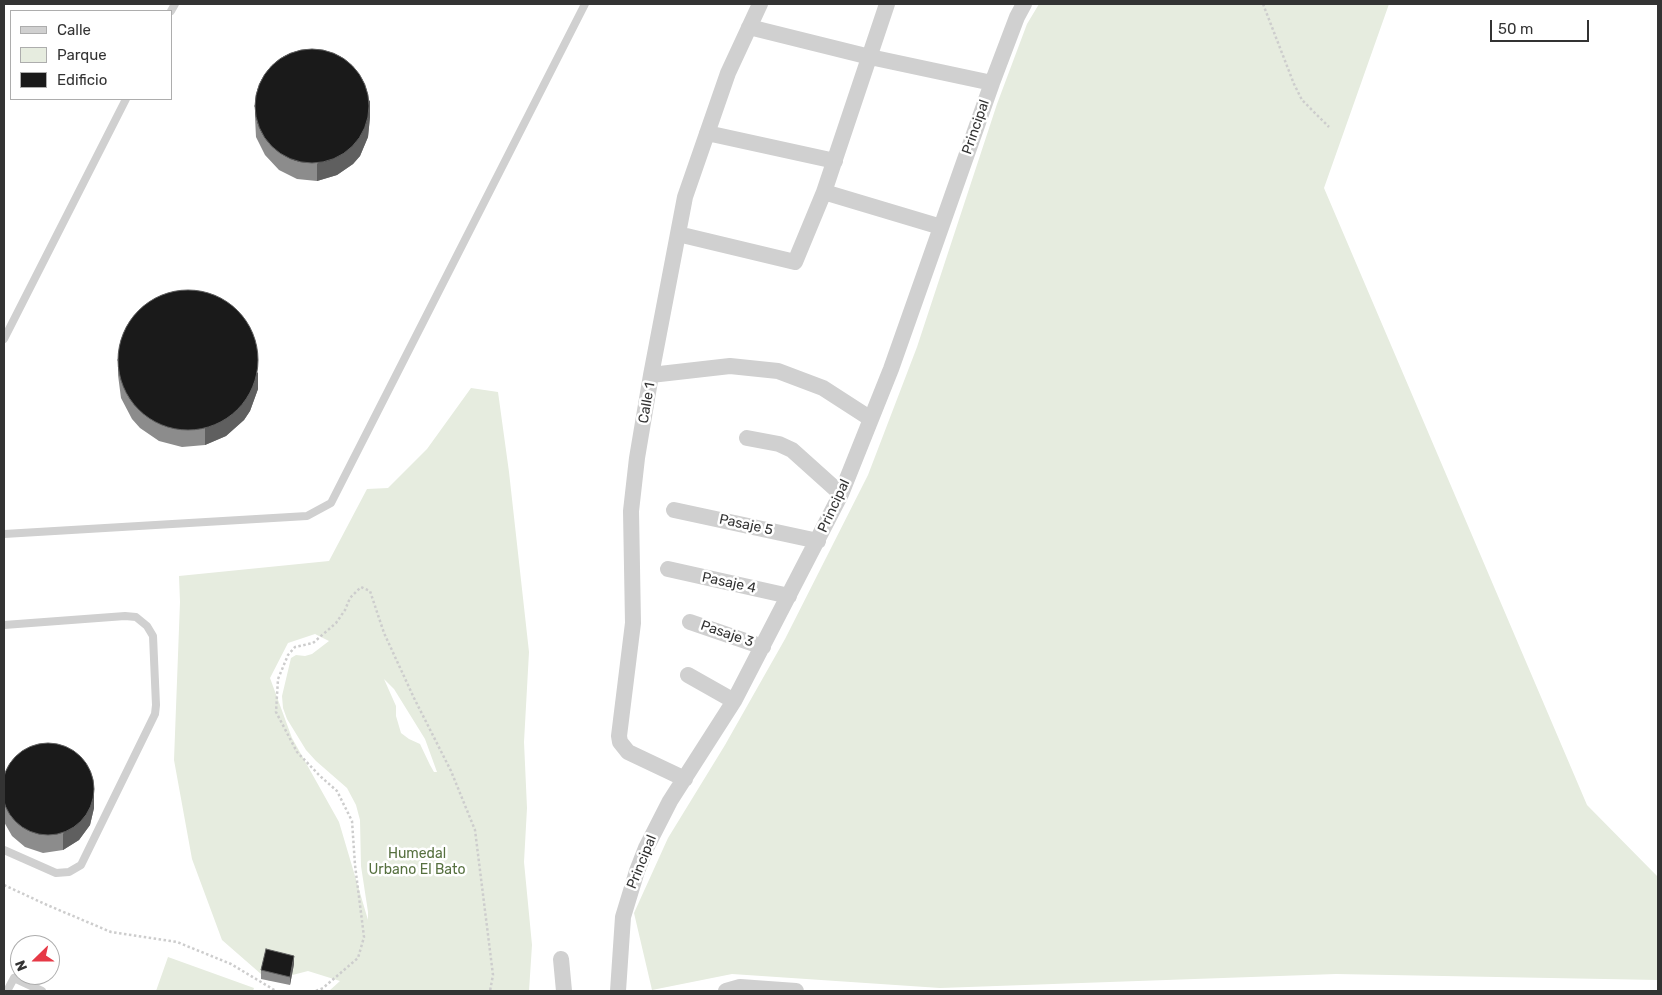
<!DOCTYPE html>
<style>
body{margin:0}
#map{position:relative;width:1662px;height:995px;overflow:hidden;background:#fff;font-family:Rubik,sans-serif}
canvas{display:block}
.frame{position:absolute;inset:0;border:5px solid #333;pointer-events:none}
.legend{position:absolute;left:10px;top:10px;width:162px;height:90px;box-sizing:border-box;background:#fff;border:1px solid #adadad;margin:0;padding:6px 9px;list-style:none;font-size:15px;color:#333}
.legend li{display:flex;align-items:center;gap:10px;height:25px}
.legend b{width:25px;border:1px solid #adadad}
.north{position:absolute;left:10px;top:935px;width:50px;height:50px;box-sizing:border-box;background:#fff;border:1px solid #adadad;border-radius:50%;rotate:248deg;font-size:14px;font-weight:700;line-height:20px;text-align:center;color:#333}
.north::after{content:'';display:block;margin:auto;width:18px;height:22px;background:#e63946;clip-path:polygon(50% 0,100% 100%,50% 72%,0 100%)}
.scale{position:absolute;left:1490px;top:20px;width:99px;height:22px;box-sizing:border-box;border:2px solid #333;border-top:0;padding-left:6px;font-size:15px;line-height:18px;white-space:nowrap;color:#333;-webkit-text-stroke:4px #fff;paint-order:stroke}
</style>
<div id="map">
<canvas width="1662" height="995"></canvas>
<div class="frame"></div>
<ul class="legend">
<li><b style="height:6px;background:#d0d0d0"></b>Calle</li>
<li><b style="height:14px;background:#e6ecdf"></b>Parque</li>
<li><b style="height:14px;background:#1a1a1a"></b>Edificio</li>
</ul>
<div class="north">N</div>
<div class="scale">50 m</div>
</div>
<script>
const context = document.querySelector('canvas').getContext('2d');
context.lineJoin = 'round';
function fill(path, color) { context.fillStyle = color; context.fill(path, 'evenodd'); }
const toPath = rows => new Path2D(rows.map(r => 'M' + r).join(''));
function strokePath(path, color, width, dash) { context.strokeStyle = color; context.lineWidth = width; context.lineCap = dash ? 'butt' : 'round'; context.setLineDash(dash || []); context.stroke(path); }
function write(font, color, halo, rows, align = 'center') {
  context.font = font + ' Rubik,sans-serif'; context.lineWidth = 5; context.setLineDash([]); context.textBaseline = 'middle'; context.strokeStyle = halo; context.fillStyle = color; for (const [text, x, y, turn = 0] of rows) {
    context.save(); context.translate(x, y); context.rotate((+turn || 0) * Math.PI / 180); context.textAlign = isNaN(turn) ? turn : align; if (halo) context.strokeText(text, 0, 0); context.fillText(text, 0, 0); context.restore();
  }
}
fill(toPath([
 [1039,4,1389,4,1324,188,1587,805,1658,877,1658,980,1336,974,940,988,732,974,652,990,634,913,668,838,725,745,785,639,868,475,917,347,997,104,1027,24],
 [471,388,498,392,509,472,529,652,524,742,527,808,524,862,532,945,529,991,329,991,340,981,308,971,269,981,222,940,192,859,174,760,180,602,179,576,329,561,367,489,388,488,427,449],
 [315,634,329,641,312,654,305,656,296,655,291,658,282,696,283,708,287,719,306,750,316,761,347,788,356,805,360,820,361,866,368,912,368,920,339,822,292,738,270,678,288,643],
 [384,679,394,689,425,739,437,772,434,772,430,765,420,744,409,739,401,733,396,716,396,706],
 [168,957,254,988,253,991,156,991]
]), '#e6ecdf');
strokePath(toPath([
 [1263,4,1294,84,1302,100,1329,127],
 [4,885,47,905,111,932,177,942,231,964,276,991],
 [316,991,323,988,358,958,364,937,355,865,352,821,337,791,320,776,297,752,276,712,278,679,288,655,295,647,313,643,336,623,345,610,350,598,361,587,370,591,384,633,414,698,451,771,475,830,493,975,490,991]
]), '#cdcdcd', 2.5, [2.5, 2.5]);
strokePath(toPath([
 [171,11,175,4],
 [4,339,126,99],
 [4,534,307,516,331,503,585,4],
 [4,625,125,616,136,617,147,626,153,636,156,705,155,714,81,865,69,872,56,873,4,850],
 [7,991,14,978,42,991]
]), '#d0d0d0', 8);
strokePath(toPath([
 [749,27,870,57,992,83],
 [707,133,835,161],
 [824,192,941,227],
 [678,234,795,262,824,192,887,4],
 [651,375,730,366,778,371,823,388,871,419],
 [747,438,779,444,792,450,841,494],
 [674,510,818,541],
 [668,569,789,596],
 [690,622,763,647],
 [688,675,734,701],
 [685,779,628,752,620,742,619,736,633,623,631,511,637,458,651,375,685,197,728,73,760,4],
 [561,959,564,991],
 [618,991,623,917,637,871,646,848,670,801,734,701,841,494,891,369,992,83,1017,17,1024,4],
 [726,991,740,987,796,991]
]), '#d0d0d0', 16);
fill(toPath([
 [255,100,370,117,368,137,360,156,353,164,337,175,317,181,297,179,279,170,265,155,256,137,255,117],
 [118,358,258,389,250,411,244,420,226,436,205,445,182,447,159,441,140,428,132,419,121,398,118,375],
 [4,775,94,808,90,825,79,840,63,850,43,853,25,847,12,836,4,822],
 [294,964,290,985,261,979,261,970]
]), '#8c8c8c');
fill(toPath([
 [370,100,370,117,368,137,360,156,353,164,337,175,317,181,317,164],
 [258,372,258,389,250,411,244,420,226,436,205,445,205,428],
 [94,791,94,808,90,825,79,840,63,850,63,834],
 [294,956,294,964,290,985,290,977]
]), '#5f5f5f');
const building = toPath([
 '255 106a57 57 0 1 1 114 0a57 57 0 1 1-114 0Z',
 '118 360a70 70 0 1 1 140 0a70 70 0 1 1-140 0Z',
 '2 789a46 46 0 1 1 92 0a46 46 0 1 1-92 0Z',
 [266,949,294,956,290,977,261,970,266,949]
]);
fill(building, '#1a1a1a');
strokePath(building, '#5f5f5f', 1);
write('14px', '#333', '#fff', [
 ["Principal",976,127,-71],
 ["Calle 1",647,403,-80],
 ["Principal",834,506,-65],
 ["Pasaje 5",746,525,12],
 ["Pasaje 4",729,583,12],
 ["Pasaje 3",727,634,19],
 ["Principal",642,862,-68]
]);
write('14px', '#56703f', '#fff', [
 ["Humedal",417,854],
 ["Urbano El Bato",417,870]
]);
</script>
